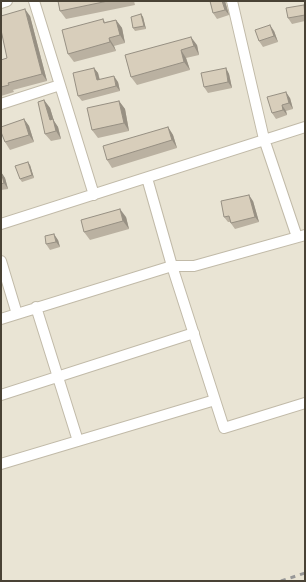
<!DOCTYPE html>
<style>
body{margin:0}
#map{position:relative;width:306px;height:582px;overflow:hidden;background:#f5f1e6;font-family:"Asap Condensed",sans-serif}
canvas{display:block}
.frame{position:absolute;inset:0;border:2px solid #494235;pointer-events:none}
</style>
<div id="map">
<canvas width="306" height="582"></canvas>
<div class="frame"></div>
</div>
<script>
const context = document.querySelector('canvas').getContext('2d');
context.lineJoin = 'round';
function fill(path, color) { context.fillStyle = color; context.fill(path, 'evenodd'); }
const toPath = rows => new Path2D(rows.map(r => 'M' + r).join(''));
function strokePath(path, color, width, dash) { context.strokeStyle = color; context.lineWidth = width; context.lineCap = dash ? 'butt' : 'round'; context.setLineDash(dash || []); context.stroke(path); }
fill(toPath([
 [1,1,305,1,305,581,1,581]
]), '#e9e4d4');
const minor = toPath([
 [34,1,94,195],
 [232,1,264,139,297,237],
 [1,3,7,1],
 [1,104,60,85],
 [147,178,172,266,224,428,305,403],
 [1,224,305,127],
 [1,261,17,314],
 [36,307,78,441],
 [1,319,172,266,194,266,305,235],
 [1,395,194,333],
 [1,464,215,400]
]);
strokePath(minor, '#c1baa8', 12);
strokePath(minor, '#fff', 10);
strokePath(toPath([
 [281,581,305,573]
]), '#979797', 3, [5, 5]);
fill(toPath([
 [58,1,134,1,135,5,66,19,60,11],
 [210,1,225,1,229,15,217,19,213,13],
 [304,5,305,7,305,21,292,24,288,18],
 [141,14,143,17,146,29,135,31,133,28],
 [1,16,30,16,47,81,13,90,14,92,1,96,1,60,7,58,3,37,1,38],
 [103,19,105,22,116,20,122,28,125,43,114,46,116,51,74,62,68,54],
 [274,31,278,42,263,47,259,41],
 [197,45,199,55,186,58,190,70,137,85,131,77,125,55],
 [94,68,98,73,100,80,118,82,120,91,82,101,78,96],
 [226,68,229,74,232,88,208,93,204,87],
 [290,98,293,109,286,111,287,115,276,119,272,113],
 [44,100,50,108,54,121,58,127,61,139,51,141,45,134],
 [119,101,125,109,129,131,98,138,92,130],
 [24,119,29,126,34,142,10,150,5,142],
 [168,127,173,135,177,148,112,168,107,160],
 [30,165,34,178,22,182,20,179],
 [1,172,5,178,8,189,1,190],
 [253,201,259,222,235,229,230,222,228,222,224,217],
 [126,217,129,229,90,240,84,232],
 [58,240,60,247,50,250,46,244]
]), '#bab1a1');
fill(toPath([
 [222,1,225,1,229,15,225,10],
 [25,9,30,16,47,81,42,74],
 [141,14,143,17,146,29,144,26],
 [116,20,122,28,125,43,120,35],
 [270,25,274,31,278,42,274,36],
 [191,37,197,45,199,55,194,46],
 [109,38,114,46,116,51,110,42],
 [181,50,186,58,190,70,184,62],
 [94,68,98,73,101,86,97,80],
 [226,68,229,74,232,88,228,82],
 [114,76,118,82,120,91,116,86],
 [286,92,290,98,293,109,289,103],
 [44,100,50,108,54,121,58,127,61,139,56,131,50,120],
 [119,101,125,109,129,131,124,123],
 [282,105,286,111,287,115,283,110],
 [24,119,29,126,34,142,29,135],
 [168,127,173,135,177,148,172,140],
 [28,162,30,165,34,178,32,175],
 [1,172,5,178,8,189,4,183],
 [249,195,253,201,259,222,255,217],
 [120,209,126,217,129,229,123,221],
 [54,234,58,240,60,247,56,242]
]), '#979083');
const building = toPath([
 [58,1,108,1,60,11,58,1],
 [210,1,222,1,225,10,213,13,210,1],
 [304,5,305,15,288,18,286,8,304,5],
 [25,9,42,74,8,83,9,85,1,87,1,60,7,58,1,30,1,16,25,9],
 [141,14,144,26,133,28,131,17,141,14],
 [103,19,104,23,116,20,120,35,109,38,110,42,68,54,62,30,103,19],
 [270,25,274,36,259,41,255,30,270,25],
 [191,37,194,46,181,50,184,62,131,77,125,55,191,37],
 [94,68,97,80,114,76,116,86,78,96,73,73,94,68],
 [226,68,228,82,204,87,201,73,226,68],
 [286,92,289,103,282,105,283,110,272,113,267,97,286,92],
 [44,100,50,120,53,119,56,131,45,134,38,102,44,100],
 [119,101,124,123,92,130,87,108,119,101],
 [24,119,29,135,5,142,1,132,1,127,24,119],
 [168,127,172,140,107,160,103,146,168,127],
 [28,162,32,175,20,179,15,166,28,162],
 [1,172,4,183,1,184,1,172],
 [249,195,255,217,231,223,229,216,224,217,221,201,249,195],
 [120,209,123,221,84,232,81,220,120,209],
 [54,234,56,242,46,244,45,236,54,234]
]);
fill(building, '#d8cebb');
strokePath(building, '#979083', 1);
</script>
